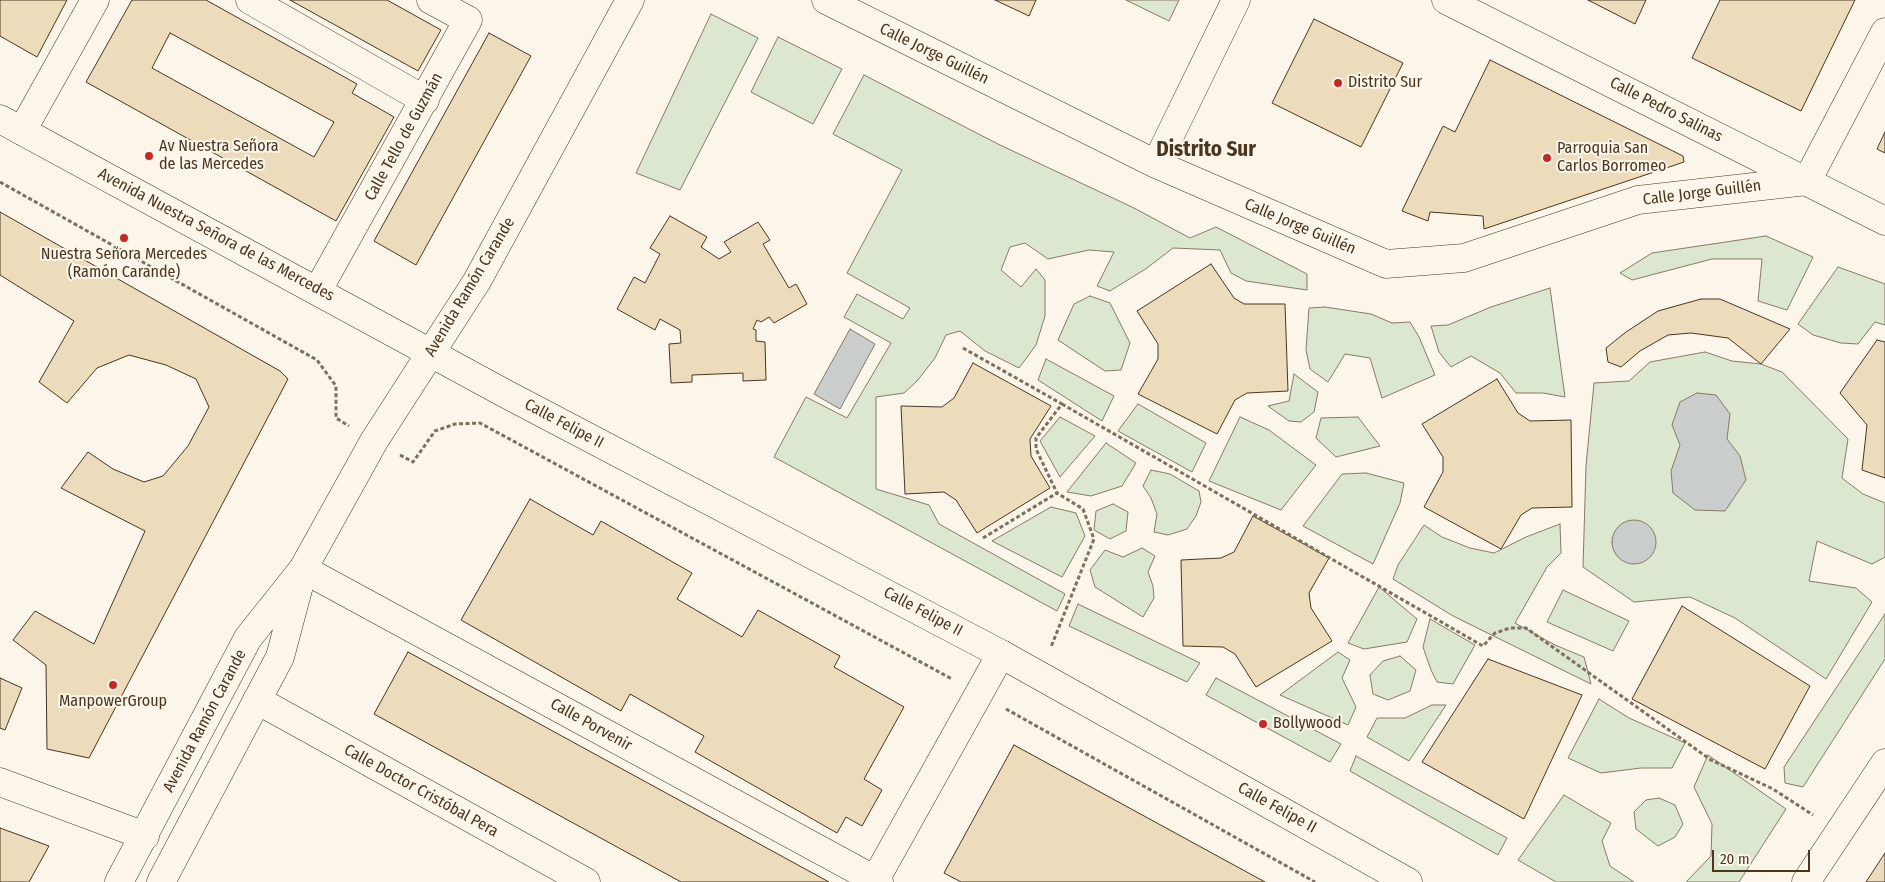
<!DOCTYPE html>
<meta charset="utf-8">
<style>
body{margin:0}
#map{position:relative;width:1885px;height:882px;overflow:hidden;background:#fbf6e9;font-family:"Fira Sans Condensed",sans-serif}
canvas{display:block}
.scale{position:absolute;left:1712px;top:850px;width:98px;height:22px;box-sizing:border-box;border:2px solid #4a3520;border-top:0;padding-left:6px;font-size:15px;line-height:18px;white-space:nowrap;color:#4a3520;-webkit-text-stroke:4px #fbf6e9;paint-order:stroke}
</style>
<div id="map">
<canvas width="1885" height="882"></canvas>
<div class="scale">20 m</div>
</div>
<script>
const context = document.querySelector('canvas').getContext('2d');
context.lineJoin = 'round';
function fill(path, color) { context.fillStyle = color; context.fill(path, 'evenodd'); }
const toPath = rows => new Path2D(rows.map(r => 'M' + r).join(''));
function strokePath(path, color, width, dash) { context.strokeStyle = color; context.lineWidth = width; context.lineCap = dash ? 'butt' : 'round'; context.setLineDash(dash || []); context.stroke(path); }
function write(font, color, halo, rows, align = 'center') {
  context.font = font + ' "Fira Sans Condensed",sans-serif'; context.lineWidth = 4; context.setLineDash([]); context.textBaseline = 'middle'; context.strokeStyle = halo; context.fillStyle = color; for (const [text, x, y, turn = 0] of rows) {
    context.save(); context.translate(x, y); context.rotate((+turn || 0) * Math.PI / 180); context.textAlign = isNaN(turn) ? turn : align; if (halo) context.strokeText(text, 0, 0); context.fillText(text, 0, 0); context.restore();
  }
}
const green = toPath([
 [1126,0,1179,0,1169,21,1126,0],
 [711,14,758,38,680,190,636,173,711,14],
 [778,37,842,69,813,124,751,92,778,37],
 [864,75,1000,145,1132,207,1190,238,1216,227,1307,274,1307,290,1246,281,1231,273,1220,250,1173,248,1147,268,1110,291,1097,286,1114,252,1089,250,1048,259,1025,243,1010,247,1001,270,1021,287,1036,269,1045,280,1045,316,1036,345,1019,368,985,351,960,331,946,335,935,358,917,381,904,393,876,397,876,489,929,505,939,524,1065,594,1057,611,774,457,806,397,847,418,891,343,844,317,857,294,903,319,910,308,847,273,902,170,833,134,864,75],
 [1766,236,1813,257,1787,310,1758,301,1762,259,1712,259,1632,280,1620,273,1652,253,1766,236],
 [1838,267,1885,284,1885,325,1875,322,1858,344,1841,343,1813,335,1798,324,1838,267],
 [1550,288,1565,397,1543,393,1516,393,1500,373,1471,356,1451,367,1439,352,1431,326,1448,325,1491,307,1550,288],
 [1090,296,1110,303,1130,343,1121,370,1105,371,1058,340,1074,304,1090,296],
 [1325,307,1371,314,1392,323,1410,322,1419,337,1435,375,1382,398,1370,358,1345,354,1328,382,1310,369,1306,350,1309,308,1325,307],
 [1705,352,1732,361,1761,364,1782,372,1848,439,1842,478,1863,494,1885,503,1885,557,1872,564,1817,541,1809,581,1856,588,1872,602,1826,679,1735,618,1690,597,1634,602,1583,567,1586,466,1594,383,1629,381,1650,362,1705,352],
 [1046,359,1114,396,1102,421,1038,380,1046,359],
 [1294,374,1318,392,1314,412,1301,422,1289,421,1268,406,1289,401,1294,374],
 [1138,404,1206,443,1192,472,1118,431,1138,404],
 [1060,417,1095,436,1060,477,1040,441,1060,417],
 [1240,417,1269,430,1316,465,1281,510,1209,481,1240,417],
 [1358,417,1380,446,1336,457,1316,438,1321,418,1358,417],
 [1106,443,1136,463,1122,486,1091,496,1067,492,1106,443],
 [1151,470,1170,474,1199,491,1201,502,1196,516,1187,529,1168,535,1154,532,1157,514,1151,498,1143,486,1151,470],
 [1366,473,1404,483,1400,503,1373,564,1303,526,1342,474,1366,473],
 [1113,504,1128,512,1126,531,1110,539,1094,530,1096,511,1113,504],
 [1051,507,1076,513,1085,536,1062,577,992,541,1051,507],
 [1560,524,1561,553,1547,567,1515,623,1555,645,1584,657,1591,684,1453,616,1393,579,1398,565,1424,525,1442,537,1470,548,1494,553,1526,537,1560,524],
 [1142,548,1155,556,1148,572,1153,586,1154,598,1143,617,1095,587,1090,570,1105,550,1123,557,1142,548],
 [1379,587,1417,619,1407,642,1364,649,1348,643,1379,587],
 [1563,590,1629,621,1613,651,1547,622,1563,590],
 [1078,604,1200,663,1187,682,1069,626,1078,604],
 [1885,614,1885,659,1803,787,1785,783,1784,767,1885,614],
 [1430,619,1475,645,1453,684,1437,682,1431,670,1423,647,1430,619],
 [1338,652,1350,660,1342,678,1356,707,1348,725,1280,695,1338,652],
 [1400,656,1416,670,1410,691,1388,700,1373,694,1370,675,1383,661,1400,656],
 [1216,678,1341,744,1330,762,1206,695,1216,678],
 [1599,699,1629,718,1685,743,1672,768,1641,768,1601,773,1568,758,1599,699],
 [1432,705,1446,705,1409,761,1367,737,1377,718,1405,718,1432,705],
 [1708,755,1786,809,1739,882,1686,882,1711,856,1712,824,1694,787,1708,755],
 [1356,756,1507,838,1498,855,1350,771,1356,756],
 [1564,795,1611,823,1602,841,1610,866,1634,882,1556,882,1518,860,1564,795],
 [1659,798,1675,805,1683,824,1675,837,1658,846,1636,829,1634,812,1646,800,1659,798]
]);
fill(green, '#dce7d0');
strokePath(green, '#887966', 1);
const water = toPath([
 [850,329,875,344,840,409,814,394,850,329],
 [1697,393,1716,395,1730,414,1727,439,1740,456,1746,480,1725,511,1695,510,1673,493,1671,471,1680,445,1672,425,1680,402,1697,393],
 '1612 542a22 22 0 1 1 44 0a22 22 0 1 1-44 0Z'
]);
fill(water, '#c9cecd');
strokePath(water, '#887966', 1);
const building = toPath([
 [0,0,67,0,37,57,0,36,0,0],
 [132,0,206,0,357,84,352,93,394,117,336,221,86,82,132,0],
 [170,33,334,122,314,157,152,68,170,33],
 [290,0,387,0,441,30,418,71,290,0],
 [995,0,1036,0,1029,16,995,0],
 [1588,0,1646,0,1635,24,1588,0],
 [1720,0,1855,0,1801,111,1692,58,1720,0],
 [1314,19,1403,63,1361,147,1272,103,1314,19],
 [489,33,531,56,416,265,374,241,489,33],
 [1490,60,1683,156,1684,162,1484,229,1483,216,1430,212,1428,221,1402,211,1443,126,1455,132,1490,60],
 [1885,132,1885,153,1877,149,1885,132],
 [0,212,280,371,288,379,89,758,47,749,46,665,13,640,35,611,94,644,145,531,61,488,88,452,113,469,144,482,163,476,188,446,209,407,196,379,166,365,129,355,97,368,67,403,39,382,74,321,0,275,0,212],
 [670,216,707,237,701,247,719,259,731,252,724,242,758,222,770,240,763,244,789,288,796,284,807,304,774,323,769,317,761,322,757,320,753,329,756,330,756,341,765,342,766,380,743,381,743,373,692,375,692,382,671,383,669,344,681,343,680,330,660,319,655,330,617,309,634,277,645,283,660,254,650,248,670,216],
 [1211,264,1234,298,1244,304,1285,304,1288,391,1247,393,1235,400,1217,434,1138,394,1158,359,1158,344,1137,311,1211,264],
 [1701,299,1720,299,1790,329,1761,364,1728,338,1691,333,1668,335,1640,351,1621,367,1608,362,1606,348,1626,332,1658,311,1701,299],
 [1877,340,1885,342,1885,478,1862,470,1867,425,1840,393,1877,340],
 [973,363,1051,406,1030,439,1031,456,1050,488,977,533,956,500,944,492,905,494,901,406,942,407,954,398,973,363],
 [1497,379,1518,413,1530,421,1571,420,1572,507,1532,508,1521,515,1501,549,1424,507,1443,472,1443,457,1422,424,1497,379],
 [530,499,593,535,601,521,692,573,677,599,742,637,758,610,840,656,834,667,904,707,864,779,882,790,862,826,846,817,837,833,695,752,704,736,630,694,621,711,461,620,530,499],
 [1253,516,1329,558,1309,593,1311,608,1332,641,1256,687,1235,654,1223,647,1183,646,1181,560,1221,558,1234,552,1253,516],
 [1682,606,1810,686,1765,769,1632,699,1682,606],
 [408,652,829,882,681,882,374,714,408,652],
 [1488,659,1582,695,1524,819,1422,762,1488,659],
 [0,678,22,688,5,730,0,728,0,678],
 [1014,745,1265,882,961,882,944,873,1014,745],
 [0,828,49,846,29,882,0,882,0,828],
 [1885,853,1885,882,1866,882,1885,853]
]);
fill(building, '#ecdcbc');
strokePath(building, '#4a3520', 1);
const street = toPath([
 [250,0,425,100],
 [826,0,1156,164,1386,264,1464,258,1638,200,1807,181],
 [1446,0,1885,221],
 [22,131,95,0],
 [1156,164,1236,0],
 [1807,181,1885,32],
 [318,290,468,20,431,0],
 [303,569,879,882],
 [257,700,586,882],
 [0,782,145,836],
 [874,882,1001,654],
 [1806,882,1885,763]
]);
const secondary = toPath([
 [0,119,506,394,1001,654,1408,882]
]);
const primary = toPath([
 [119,882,248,638,303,569,374,441,477,281,630,0],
 [161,882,280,657,301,578]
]);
strokePath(street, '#4a3520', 29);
strokePath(secondary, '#4a3520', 29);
strokePath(primary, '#4a3520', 29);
strokePath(toPath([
 [0,182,317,360,336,386,336,418,349,426],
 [963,348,1062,404,1036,438,1036,449,1057,493],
 [1062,404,1483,646,1495,633,1510,628,1526,628,1711,760,1773,789,1813,815],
 [400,455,413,462,435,431,455,424,480,423,952,679],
 [983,538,1057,493,1083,509,1094,539,1051,647],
 [1006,709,1315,882]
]), '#7f6f5c', 3, [4, 2.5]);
strokePath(street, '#fbf6e9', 28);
strokePath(secondary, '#fbf6e9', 28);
strokePath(primary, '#fbf6e9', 28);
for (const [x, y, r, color] of [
 [1338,83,5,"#c62828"],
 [149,156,5,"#c62828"],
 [1547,158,5,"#c62828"],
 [124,238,5,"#c62828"],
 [113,685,5,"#c62828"],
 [1263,724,5,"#c62828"]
]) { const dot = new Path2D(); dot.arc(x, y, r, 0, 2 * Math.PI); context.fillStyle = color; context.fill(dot); strokePath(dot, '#fbf6e9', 2); }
write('16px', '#4a3520', '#fbf6e9', [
 ["Calle Jorge Guillén",934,54,26],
 ["Calle Pedro Salinas",1666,110,27],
 ["Calle Tello de Guzmán",404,137,-61],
 ["Calle Jorge Guillén",1702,193,-7],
 ["Calle Jorge Guillén",1300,227,23],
 ["Avenida Nuestra Señora de las Mercedes",216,235,28],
 ["Avenida Ramón Carande",470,287,-59],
 ["Calle Felipe II",564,424,28],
 ["Calle Felipe II",923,612,28],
 ["Avenida Ramón Carande",205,721,-62],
 ["Calle Porvenir",591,725,29],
 ["Calle Doctor Cristóbal Pera",421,791,29],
 ["Calle Felipe II",1277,808,29]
]);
write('16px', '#4a3520', '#fbf6e9', [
 ["Distrito Sur",1348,83],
 ["Av Nuestra Señora",159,147],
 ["de las Mercedes",159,165],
 ["Parroquia San",1557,149],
 ["Carlos Borromeo",1557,167],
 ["Nuestra Señora Mercedes",124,255,"center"],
 ["(Ramón Carande)",124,273,"center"],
 ["ManpowerGroup",113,702,"center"],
 ["Bollywood",1273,724]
], 'left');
write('bold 21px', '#4a3520', '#fbf6e9', [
 ["Distrito Sur",1206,150]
]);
</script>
